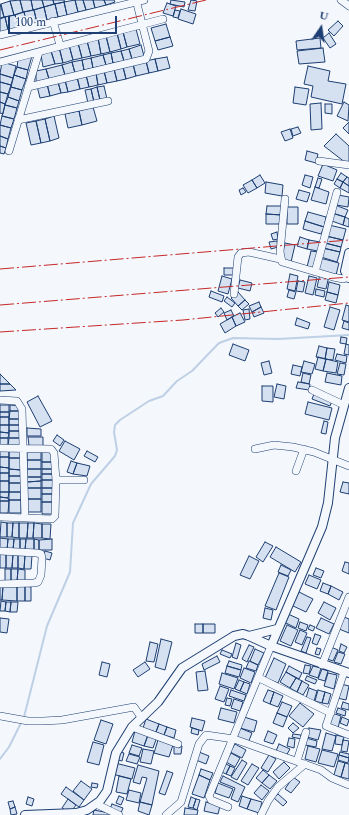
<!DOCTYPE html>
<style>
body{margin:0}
#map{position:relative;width:349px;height:815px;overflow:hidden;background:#f4f7fb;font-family:Spectral,serif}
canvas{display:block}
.north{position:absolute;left:301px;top:8px;width:40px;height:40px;-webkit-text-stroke:3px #f4f7fb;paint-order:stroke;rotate:13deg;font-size:11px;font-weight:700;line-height:16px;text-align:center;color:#1d3f73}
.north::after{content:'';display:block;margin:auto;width:14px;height:18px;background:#1d3f73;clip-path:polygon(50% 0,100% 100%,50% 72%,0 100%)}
.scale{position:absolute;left:8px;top:16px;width:109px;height:18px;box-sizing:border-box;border:2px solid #1d3f73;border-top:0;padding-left:5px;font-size:12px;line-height:14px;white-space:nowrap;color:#1d3f73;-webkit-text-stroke:3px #f4f7fb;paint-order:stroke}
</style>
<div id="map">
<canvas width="349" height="815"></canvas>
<div class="north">U</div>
<div class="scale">100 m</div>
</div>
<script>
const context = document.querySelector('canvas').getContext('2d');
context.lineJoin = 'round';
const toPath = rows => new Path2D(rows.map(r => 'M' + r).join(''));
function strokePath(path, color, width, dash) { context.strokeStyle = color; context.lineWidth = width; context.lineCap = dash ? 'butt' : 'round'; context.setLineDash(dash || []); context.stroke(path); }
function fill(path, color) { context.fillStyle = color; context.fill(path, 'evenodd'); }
strokePath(toPath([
 [0,759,9,747,24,717,47,626,70,572,73,523,91,484,115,456,117,450,114,432,115,425,120,420,149,401,163,396,177,381,192,371,219,343,233,338,278,339,349,335]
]), '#bed0e5', 2);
const building = toPath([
 [20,0,31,0,33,10,23,12,20,0],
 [20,0,23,12,14,15,10,1,20,0],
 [31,0,42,0,44,7,33,10,31,0],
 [42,0,53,0,54,4,44,7,42,0],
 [53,0,64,0,65,2,54,4,53,0],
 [75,0,83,0,86,10,78,12,75,0],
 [75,0,78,12,67,15,64,2,75,0],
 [83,0,93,0,95,8,86,10,83,0],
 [93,0,104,0,106,5,95,8,93,0],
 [104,0,114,0,115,2,106,5,104,0],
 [171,0,185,2,184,7,170,4,171,0],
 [191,0,197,1,195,11,188,10,191,0],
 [10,1,14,15,4,17,1,4,10,1],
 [64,2,67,15,58,17,55,4,64,2],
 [167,3,176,6,173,16,163,13,167,3],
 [0,4,4,17,0,18,0,4],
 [55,4,58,17,47,20,44,7,55,4],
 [44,7,47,20,37,23,34,10,44,7],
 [181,9,196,14,193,24,178,19,181,9],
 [34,10,37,23,27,25,24,12,34,10],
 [175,10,180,11,178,18,173,17,175,10],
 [24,12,27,25,19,28,15,15,24,12],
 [15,15,19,28,8,30,5,17,15,15],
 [5,17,8,30,0,32,0,19,5,17],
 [338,21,343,26,334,36,328,30,338,21],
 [166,24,170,37,155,41,151,28,166,24],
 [136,29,140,44,127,47,123,32,136,29],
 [123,32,127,47,121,49,117,33,123,32],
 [117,33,121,49,110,52,106,36,117,33],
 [329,33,336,44,330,48,323,38,329,33],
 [106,36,110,52,101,54,98,38,106,36],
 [170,37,173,46,158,50,155,41,170,37],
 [98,38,101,54,91,56,87,41,98,38],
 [320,38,321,48,297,50,296,41,320,38],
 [87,41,91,56,82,58,78,43,87,41],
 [78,43,82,58,73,60,69,45,78,43],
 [69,45,73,60,63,63,59,47,69,45],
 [141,45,144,56,132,59,129,49,141,45],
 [59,47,63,63,55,64,51,51,59,47],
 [323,48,325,62,299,64,297,51,323,48],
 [129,49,132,59,124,61,121,51,129,49],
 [51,51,55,64,43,67,41,55,51,51],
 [121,51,124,61,113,63,111,53,121,51],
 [111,53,113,63,106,65,103,55,111,53],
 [103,55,106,65,93,68,91,58,103,55],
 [32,56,28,70,17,67,18,60,32,56],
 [167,57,170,68,158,71,155,59,167,57],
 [91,58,93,68,84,70,82,60,91,58],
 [155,59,158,71,149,73,146,61,155,59],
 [82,60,84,70,75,73,72,62,82,60],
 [146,61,149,73,136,76,133,64,146,61],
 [2,62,16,66,13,78,0,74,2,62],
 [72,62,75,73,65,75,62,65,72,62],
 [133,64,136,76,126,79,123,67,133,64],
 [62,65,65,75,49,79,46,69,62,65],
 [308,66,330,71,328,81,346,84,342,104,311,97,313,86,304,84,308,66],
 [17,67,28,70,26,79,14,75,17,67],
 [123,67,126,79,117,81,114,69,123,67],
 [46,69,49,79,36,82,36,71,46,69],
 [114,69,117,81,107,83,104,71,114,69],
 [104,71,107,83,98,85,96,73,104,71],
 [96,73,98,85,89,87,86,75,96,73],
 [0,74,13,78,11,85,0,82,0,74],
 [14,75,26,79,22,90,11,87,14,75],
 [86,75,89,87,80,89,77,77,86,75],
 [77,77,80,89,68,92,65,80,77,77],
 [65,80,68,92,61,93,58,82,65,80],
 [0,82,11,85,8,94,0,92,0,82],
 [58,82,61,93,50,96,47,84,58,82],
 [47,84,50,96,40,98,37,86,47,84],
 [104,86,107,99,100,100,97,87,104,86],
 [11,87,22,90,19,101,8,97,11,87],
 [97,87,100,100,94,102,91,89,97,87],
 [295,87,309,89,306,105,293,103,295,87],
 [91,89,94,102,88,103,85,90,91,89],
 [0,92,8,94,5,104,0,102,0,92],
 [8,97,19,101,17,108,5,105,8,97],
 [0,102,5,104,3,114,0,113,0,102],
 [344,102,349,105,348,121,337,116,344,102],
 [321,103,322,129,311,130,310,104,321,103],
 [325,104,332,104,332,114,325,113,325,104],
 [5,105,17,108,14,119,2,116,5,105],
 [93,107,97,121,82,125,79,111,93,107],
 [79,111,82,125,68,128,65,114,79,111],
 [2,116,14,119,11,128,0,125,2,116],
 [54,116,59,138,50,141,45,119,54,116],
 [45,119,50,141,41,143,36,121,45,119],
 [36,121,41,143,31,145,26,123,36,121],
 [349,122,349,134,343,128,349,122],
 [0,125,11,128,8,139,0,136,0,125],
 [298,127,301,133,293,136,291,129,298,127],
 [290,129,293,138,285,141,281,132,290,129],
 [336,134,349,146,349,161,346,163,324,146,336,134],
 [0,136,8,139,6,148,0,146,0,136],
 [0,146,6,148,4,154,0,153,0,146],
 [307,151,318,154,316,163,305,160,307,151],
 [323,164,337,170,333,181,318,176,323,164],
 [341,173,347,177,343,182,337,179,341,173],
 [260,175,265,183,257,188,252,180,260,175],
 [305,175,313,177,310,188,302,185,305,175],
 [347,177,349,178,349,186,343,182,347,177],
 [318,178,322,179,319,188,315,187,318,178],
 [337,179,343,182,340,188,334,184,337,179],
 [252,180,257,188,248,193,243,185,252,180],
 [266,182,283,185,282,196,265,193,266,182],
 [343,182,349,186,349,193,340,188,343,182],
 [315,187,329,192,326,204,311,200,315,187],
 [243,188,246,192,241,195,239,190,243,188],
 [299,190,310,193,307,202,296,199,299,190],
 [338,195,349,197,348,207,336,205,338,195],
 [335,205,348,210,345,217,332,213,335,205],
 [267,206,282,206,282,215,266,214,267,206],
 [287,207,298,207,298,224,287,224,287,207],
 [308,212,326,217,324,227,305,221,308,212],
 [332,213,345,217,343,225,329,220,332,213],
 [266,214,282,215,282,224,266,224,266,214],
 [345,217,349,219,349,227,343,225,345,217],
 [305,221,324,227,321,234,303,229,305,221],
 [329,225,346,229,343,240,326,236,329,225],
 [277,232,278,239,273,240,271,234,277,232],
 [326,236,343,240,341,247,325,243,326,236],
 [300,237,309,240,307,249,297,246,300,237],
 [309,240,320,242,318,251,307,249,309,240],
 [277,241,278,247,271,249,269,242,277,241],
 [285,243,295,245,291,262,281,259,285,243],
 [325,243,341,247,340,252,323,248,325,243],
 [323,248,340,252,337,262,321,257,323,248],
 [311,251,318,252,314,269,307,267,311,251],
 [320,258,339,263,336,275,317,270,320,258],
 [224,268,235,268,235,275,224,275,224,268],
 [290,274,298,276,295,291,287,289,290,274],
 [320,274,329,276,326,289,317,287,320,274],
 [222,276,232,279,228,294,218,291,222,276],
 [309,276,317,278,313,295,305,293,309,276],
 [240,280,252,283,250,291,238,288,240,280],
 [298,281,305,282,303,292,296,291,298,281],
 [329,282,340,285,338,295,327,292,329,282],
 [316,289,325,291,324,297,315,295,316,289],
 [289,290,296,292,294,299,287,297,289,290],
 [211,291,224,296,222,302,209,297,211,291],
 [238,292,245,300,238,306,231,298,238,292],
 [327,292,338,295,336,303,325,300,327,292],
 [227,297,235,303,232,307,224,301,227,297],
 [245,300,249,304,242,310,238,306,245,300],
 [259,302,261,307,252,312,249,306,259,302],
 [346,305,349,306,349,322,342,320,346,305],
 [261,307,264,313,254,317,252,312,261,307],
 [330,307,340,310,334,330,324,327,330,307],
 [221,308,224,312,218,317,215,313,221,308],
 [249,309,250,319,245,320,243,310,249,309],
 [231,310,234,316,227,320,224,313,231,310],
 [240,313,245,322,236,326,232,317,240,313],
 [232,317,236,326,225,333,220,324,232,317],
 [297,318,310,323,308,329,295,325,297,318],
 [344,321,349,323,349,330,342,328,344,321],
 [341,337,347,338,346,344,340,343,341,337],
 [233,344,249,350,245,361,229,355,233,344],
 [346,344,349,345,349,355,344,354,346,344],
 [319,346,327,348,325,359,316,357,319,346],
 [327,348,335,349,333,360,325,359,327,348],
 [337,354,347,356,346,363,335,360,337,354],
 [318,357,326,359,323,371,315,369,318,357],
 [326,359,338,362,336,373,323,371,326,359],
 [269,361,272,373,264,375,261,363,269,361],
 [304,361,315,364,312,374,301,372,304,361],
 [340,363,346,364,344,375,337,374,340,363],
 [293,365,302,367,300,376,291,374,293,365],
 [303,373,311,375,309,384,301,382,303,373],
 [327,373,342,376,341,385,325,382,327,373],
 [0,374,10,384,0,384,0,374],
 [298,382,310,384,309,390,296,388,298,382],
 [0,384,10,384,16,390,0,391,0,384],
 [277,384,286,386,284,399,274,397,277,384],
 [262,386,273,386,273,402,262,401,262,386],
 [314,394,332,401,330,406,312,399,314,394],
 [38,396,52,421,40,427,27,402,38,396],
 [308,402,332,408,329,420,305,414,308,402],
 [0,405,9,405,9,412,0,412,0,405],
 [10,405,21,406,22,411,10,411,10,405],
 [10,411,22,411,22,419,9,419,10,411],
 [0,412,9,412,9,417,0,417,0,412],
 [0,417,9,417,9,425,0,425,0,417],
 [9,419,22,419,22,425,9,425,9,419],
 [324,421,328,422,326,434,321,433,324,421],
 [0,425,9,425,9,433,0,432,0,425],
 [9,425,22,425,22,431,9,431,9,425],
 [27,428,41,429,41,436,27,436,27,428],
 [9,431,22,431,21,438,9,438,9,431],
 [0,432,9,433,8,438,0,438,0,432],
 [57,435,64,440,60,446,53,441,57,435],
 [28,437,43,437,43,446,29,446,28,437],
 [0,438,8,438,8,445,0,445,0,438],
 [9,438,21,438,21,446,8,446,9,438],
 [65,441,80,449,74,460,59,451,65,441],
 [0,451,9,451,9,457,0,457,0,451],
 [9,451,21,451,21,458,9,458,9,451],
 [27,451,41,451,41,460,27,460,27,451],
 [42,451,53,451,53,462,42,462,42,451],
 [87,451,98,457,95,462,84,456,87,451],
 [0,457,9,457,9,468,0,467,0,457],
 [9,458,21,458,21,470,9,469,9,458],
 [27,460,41,460,41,469,27,469,27,460],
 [71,461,77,463,73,474,67,472,71,461],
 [42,462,53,462,53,469,42,469,42,462],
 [77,463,90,466,87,476,73,474,77,463],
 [0,467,9,468,9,473,0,473,0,467],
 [9,469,21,470,21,476,9,476,9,469],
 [27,469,41,469,41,477,27,477,27,469],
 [42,469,53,469,53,474,42,474,42,469],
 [0,473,9,473,9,481,0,481,0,473],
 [42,474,53,474,54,480,42,480,42,474],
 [9,476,21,476,21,483,9,483,9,476],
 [27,477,41,477,41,481,27,482,27,477],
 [42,480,54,480,54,488,42,488,42,480],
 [0,481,9,481,9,492,0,492,0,481],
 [41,481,41,488,27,488,27,482,41,481],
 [343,482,349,483,349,494,340,492,343,482],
 [9,483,21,483,21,492,9,492,9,483],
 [27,488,41,488,41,499,27,499,27,488],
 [42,488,54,488,54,494,42,494,42,488],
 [0,492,9,492,8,498,0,497,0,492],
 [9,492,21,492,21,500,9,500,9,492],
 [42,494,54,494,54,502,42,502,42,494],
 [0,497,8,498,9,501,0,501,0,497],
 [27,499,41,499,41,512,27,512,27,499],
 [9,500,21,500,21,513,9,513,9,500],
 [0,501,9,501,8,513,0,513,0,501],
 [42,502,54,502,54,514,42,514,42,502],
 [1,522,7,523,7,537,0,537,1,522],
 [7,523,13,523,12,537,7,537,7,523],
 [13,523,19,523,19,538,12,537,13,523],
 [19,523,28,523,27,538,19,538,19,523],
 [28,523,34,523,33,538,27,538,28,523],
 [34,523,42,524,42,538,33,538,34,523],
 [42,524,51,524,50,539,42,538,42,524],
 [0,538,8,539,7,550,0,549,0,538],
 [8,539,14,539,13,550,7,550,8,539],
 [14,539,20,539,20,550,13,550,14,539],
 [20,539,26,539,25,550,20,550,20,539],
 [26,539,34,539,34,550,25,550,26,539],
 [34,539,39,540,39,550,34,550,34,539],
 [52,539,52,550,39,550,39,540,52,539],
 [265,542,273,546,263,562,256,557,265,542],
 [276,547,301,562,295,572,270,557,276,547],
 [45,551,52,553,50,560,43,558,45,551],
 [0,554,6,554,6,568,0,568,0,554],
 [6,554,13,554,12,568,6,568,6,554],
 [13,554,18,554,18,568,12,568,13,554],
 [18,554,25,555,24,569,18,568,18,554],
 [25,555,32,555,31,569,24,569,25,555],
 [249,556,259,561,250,579,240,575,249,556],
 [345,562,349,563,349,574,342,571,345,562],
 [281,565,291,570,288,576,278,572,281,565],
 [316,568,324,571,321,578,313,575,316,568],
 [5,569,11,569,11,582,5,582,5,569],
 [11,569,18,569,17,582,11,582,11,569],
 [18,569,25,570,25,583,17,582,18,569],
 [279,573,289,577,276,610,265,606,279,573],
 [309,575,321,580,317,589,305,584,309,575],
 [323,583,331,586,328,594,320,591,323,583],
 [0,586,3,586,2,600,0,600,0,586],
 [3,586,17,586,17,601,2,600,3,586],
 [17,586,25,586,25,601,17,601,17,586],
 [25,586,31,587,31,601,25,601,25,586],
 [331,586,343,592,339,600,328,594,331,586],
 [297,591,313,599,306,612,291,605,297,591],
 [1,601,6,602,5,611,0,611,1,601],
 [6,602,11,602,10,612,5,611,6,602],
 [11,602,18,602,17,612,10,612,11,602],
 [324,602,336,608,330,620,318,613,324,602],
 [265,608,273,610,271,620,263,618,265,608],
 [288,614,299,619,296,628,284,622,288,614],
 [344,617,349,619,349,633,339,629,344,617],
 [0,618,9,619,7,633,0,632,0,618],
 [321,618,334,624,329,634,316,628,321,618],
 [300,622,308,625,306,631,298,628,300,622],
 [195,624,203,624,203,633,195,633,195,624],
 [203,624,215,624,215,633,203,633,203,624],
 [287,625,298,630,291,646,280,641,287,625],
 [310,625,315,627,313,631,308,629,310,625],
 [300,630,307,633,302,645,295,642,300,630],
 [315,634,321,636,317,645,312,643,315,634],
 [307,637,311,638,306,653,301,651,307,637],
 [161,639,172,642,165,670,155,667,161,639],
 [150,642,158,644,154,662,146,661,150,642],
 [236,643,241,645,237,659,232,657,236,643],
 [341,644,347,647,344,653,339,651,341,644],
 [249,645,254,647,247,662,242,659,249,645],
 [331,647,338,650,333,661,327,659,331,647],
 [317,648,321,649,319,655,315,654,317,648],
 [255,649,264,653,258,665,250,661,255,649],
 [222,650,232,654,230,658,220,654,222,650],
 [338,652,345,654,341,664,334,662,338,652],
 [217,656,220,662,204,670,202,664,217,656],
 [274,658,286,664,278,683,265,678,274,658],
 [229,661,242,665,241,670,227,666,229,661],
 [249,661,258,665,256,671,246,668,249,661],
 [102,662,110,664,107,677,99,675,102,662],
 [145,662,150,669,138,677,133,670,145,662],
 [305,665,311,666,309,674,303,673,305,665],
 [227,666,241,670,239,677,225,673,227,666],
 [289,666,302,673,299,679,286,672,289,666],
 [313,666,321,668,318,678,309,675,313,666],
 [244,668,255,672,251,683,240,678,244,668],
 [322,669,328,671,325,681,318,679,322,669],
 [205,671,208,690,198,691,196,672,205,671],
 [286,672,296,678,290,688,280,682,286,672],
 [222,673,238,678,234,689,219,684,222,673],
 [328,673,337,675,334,689,324,686,328,673],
 [307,676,317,680,315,684,305,680,307,676],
 [296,678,302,681,297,692,290,688,296,678],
 [239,680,244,682,240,691,235,689,239,680],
 [302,681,309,685,303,695,297,692,302,681],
 [244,682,250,684,247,694,240,691,244,682],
 [341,684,349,686,346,700,337,698,341,684],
 [220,686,229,689,224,702,215,699,220,686],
 [309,688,317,691,314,701,306,698,309,688],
 [231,690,246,695,244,701,229,696,231,690],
 [268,690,274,692,270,704,263,701,268,690],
 [318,690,325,692,322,703,315,701,318,690],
 [274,692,283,696,278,707,270,704,274,692],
 [325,692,331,694,328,704,322,703,325,692],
 [227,698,232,699,230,706,225,705,227,698],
 [234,699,243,702,240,711,231,708,234,699],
 [282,702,292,706,287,717,277,713,282,702],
 [343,702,349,704,349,710,341,708,343,702],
 [300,703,314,714,303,727,289,716,300,703],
 [221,708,237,712,234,723,218,719,221,708],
 [338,708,346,711,345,716,336,713,338,708],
 [277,713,287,717,283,727,273,723,277,713],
 [332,713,341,716,338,728,328,726,332,713],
 [244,717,257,721,254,732,240,728,244,717],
 [342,717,349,720,347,726,340,723,342,717],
 [192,718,205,721,202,731,190,727,192,718],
 [146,719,159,724,156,732,143,728,146,719],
 [101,720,113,724,106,744,94,740,101,720],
 [293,723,299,728,293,733,288,728,293,723],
 [159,724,167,727,164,735,156,732,159,724],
 [167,727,176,730,174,738,164,735,167,727],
 [192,728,199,730,198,735,191,733,192,728],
 [240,728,252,733,248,743,236,739,240,728],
 [309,728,321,730,318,740,307,737,309,728],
 [135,731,148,735,144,746,132,742,135,731],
 [268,731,277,735,273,744,264,741,268,731],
 [326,733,336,736,332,751,322,749,326,733],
 [293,734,301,735,301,739,292,737,293,734],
 [148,735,157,737,153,748,144,746,148,735],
 [336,735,344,737,342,745,335,744,336,735],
 [289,738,295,739,294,748,287,746,289,738],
 [306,738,317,741,316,747,305,745,306,738],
 [158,740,173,745,169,757,154,753,158,740],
 [343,740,349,741,347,752,341,751,343,740],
 [93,742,104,745,99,765,87,762,93,742],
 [235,744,246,750,242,758,230,752,235,744],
 [279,744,290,749,286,756,276,751,279,744],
 [132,745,142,748,139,756,129,753,132,745],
 [174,746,182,746,181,754,174,754,174,746],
 [308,746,320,749,316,762,305,759,308,746],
 [143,749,154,751,151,764,140,762,143,749],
 [322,750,338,754,334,767,318,763,322,750],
 [120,752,124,753,122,761,118,760,120,752],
 [199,752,209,756,206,764,196,760,199,752],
 [340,752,349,754,349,758,339,755,340,752],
 [231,753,240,758,235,767,226,762,231,753],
 [129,754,140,757,137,764,126,761,129,754],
 [269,755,276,759,268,772,261,768,269,755],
 [339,755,349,758,348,763,338,760,339,755],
 [242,760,247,763,237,780,231,777,242,760],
 [338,761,345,763,341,777,334,775,338,761],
 [284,762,290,768,279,779,273,772,284,762],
 [115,763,135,768,132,779,112,774,115,763],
 [345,763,349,764,349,779,341,777,345,763],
 [226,764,230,766,226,774,222,772,226,764],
 [252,764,259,768,248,785,241,781,252,764],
 [138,765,159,771,152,805,140,802,147,778,142,777,140,784,133,782,138,765],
 [230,766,235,768,231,776,226,774,230,766],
 [201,769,213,773,210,780,199,775,201,769],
 [263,770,269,775,262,783,256,778,263,770],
 [167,771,173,773,165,795,159,793,167,771],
 [199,775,210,780,204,798,192,794,199,775],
 [269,775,277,781,270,789,262,783,269,775],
 [119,776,131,779,127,794,116,792,119,776],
 [223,776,245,787,238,802,231,799,235,788,220,782,223,776],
 [293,777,300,782,291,793,285,789,293,777],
 [81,781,92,789,84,800,73,791,81,781],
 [92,783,98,784,97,788,91,787,92,783],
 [218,783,233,789,229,798,215,793,218,783],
 [261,785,269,791,262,800,254,793,261,785],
 [66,787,84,800,79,807,61,794,66,787],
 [129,790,141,793,139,803,126,800,129,790],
 [278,794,287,802,283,806,274,798,278,794],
 [119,796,124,798,121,805,116,803,119,796],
 [242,796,251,799,247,809,239,806,242,796],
 [28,797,34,799,32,806,26,804,28,797],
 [191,797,196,799,193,808,188,807,191,797],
 [68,799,76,805,70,813,62,808,68,799],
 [196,799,200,800,197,810,193,808,196,799],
 [251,799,262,802,259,813,247,809,251,799],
 [13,801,15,807,10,809,8,802,13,801],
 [140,802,152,805,149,815,138,811,140,802],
 [206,802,220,806,218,814,204,811,206,802],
 [112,804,123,808,121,813,110,809,112,804],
 [15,807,17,814,11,815,10,809,15,807],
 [185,808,198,810,197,815,184,815,185,808],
 [94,810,114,814,113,815,93,815,94,810]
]);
fill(building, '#d5e0f0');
strokePath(building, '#1d3f73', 1);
const minor = toPath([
 [341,0,349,6],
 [53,21,60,45],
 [0,35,144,0],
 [0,62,163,19],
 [28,87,146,59,149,51,136,0],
 [18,120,108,101],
 [9,151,39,52],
 [319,161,349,165],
 [285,199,280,252,282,262,333,277,343,279,348,277],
 [315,272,337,192],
 [234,294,238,257,241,253,249,252,280,259],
 [312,390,344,405],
 [0,400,17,401,22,409,25,518],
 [0,448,51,449,54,453,56,480,55,516,52,519,0,517],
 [255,449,274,445,293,447,314,452,349,466],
 [296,471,304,449],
 [56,480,84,480],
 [0,551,37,553,41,554,42,558,41,575,38,582,34,583,0,584],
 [322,665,349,597],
 [344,672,326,726,349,735],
 [259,678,331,713],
 [0,716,28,721,43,721,62,720,134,707,141,717],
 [132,727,178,744],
 [297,761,306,732],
 [96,804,119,815],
 [228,807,211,800,209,796,271,646],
 [166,815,181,802,199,744,206,735,234,739,321,770,332,778,349,785],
 [261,815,268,801,278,787,305,764]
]);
const tertiary = toPath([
 [349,253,345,271,349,278],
 [249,636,277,629],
 [271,646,322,527,328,503,335,438,349,388],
 [25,815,76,813,87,810,100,801,107,791,116,753,132,727,158,702,182,668,234,636,243,634,249,636,271,646,349,673]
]);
strokePath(minor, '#1d3f73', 8);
strokePath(tertiary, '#1d3f73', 10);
strokePath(minor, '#f4f7fb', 7);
strokePath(tertiary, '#f4f7fb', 8);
strokePath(toPath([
 [0,50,206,0],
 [0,269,349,240],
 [0,305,349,277],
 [0,332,183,320,349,303]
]), '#c62828', 1, [14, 3, 2, 3]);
</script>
